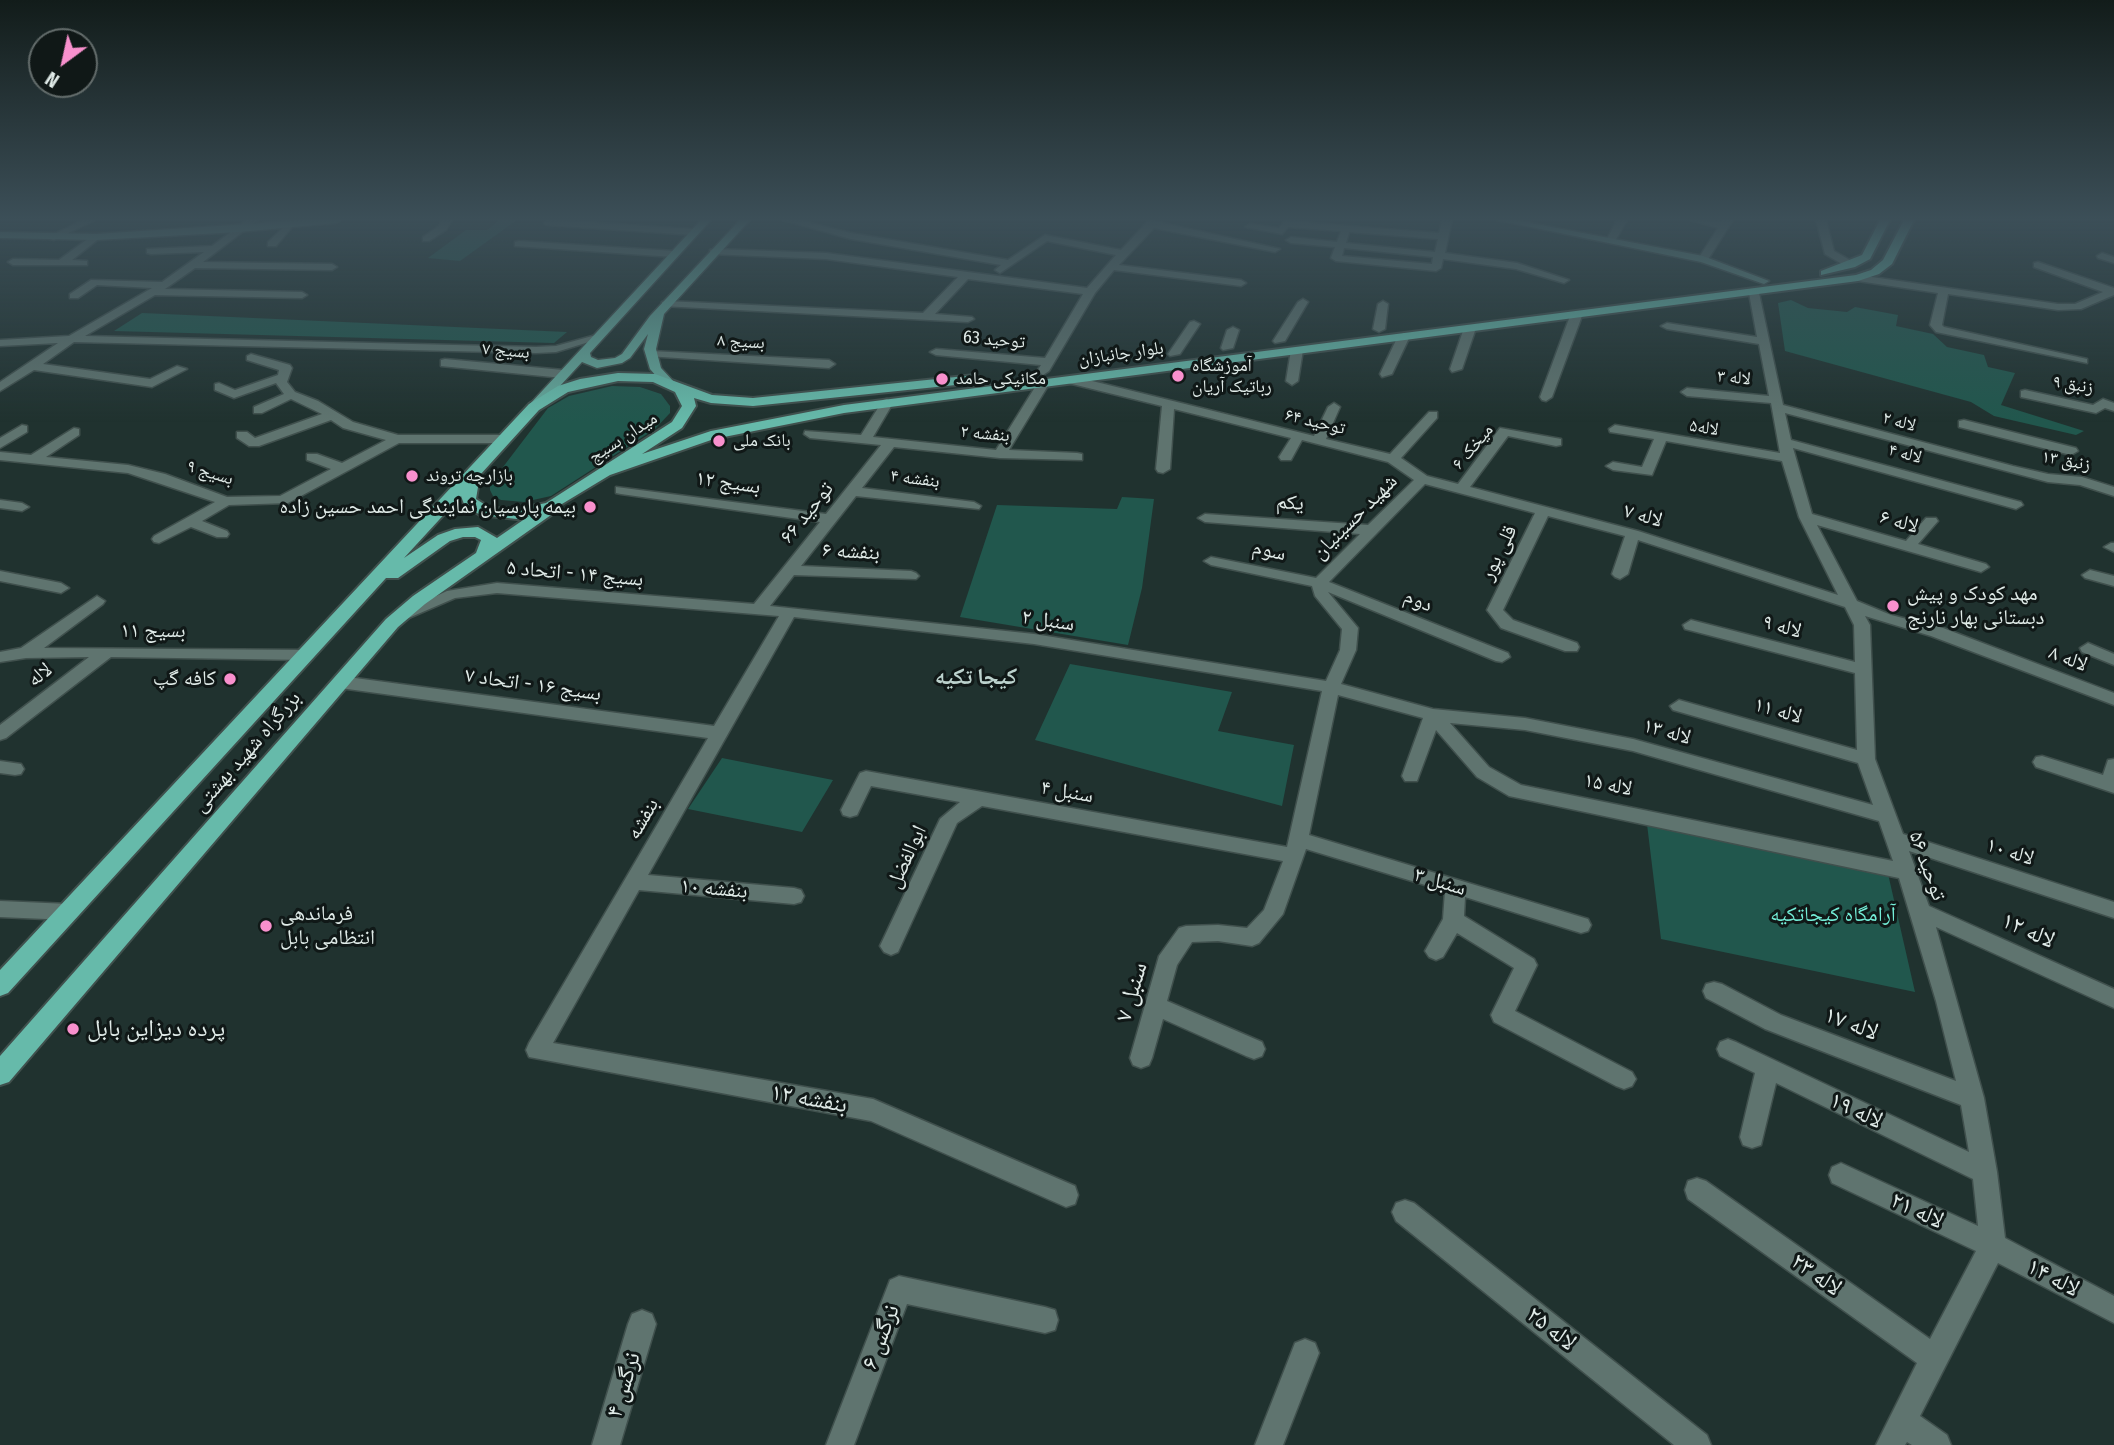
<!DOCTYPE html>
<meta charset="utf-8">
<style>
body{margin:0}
#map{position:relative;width:2114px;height:1445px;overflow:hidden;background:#20322f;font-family:"Fira Sans Condensed",sans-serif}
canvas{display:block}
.north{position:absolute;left:28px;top:28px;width:70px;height:70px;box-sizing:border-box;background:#101817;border:2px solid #636c6b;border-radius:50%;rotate:213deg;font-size:19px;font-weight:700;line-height:28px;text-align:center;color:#e0ebe8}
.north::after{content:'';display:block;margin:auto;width:24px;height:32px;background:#f890cd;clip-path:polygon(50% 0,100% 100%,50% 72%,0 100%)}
</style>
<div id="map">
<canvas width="2114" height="1445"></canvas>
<div class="north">N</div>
</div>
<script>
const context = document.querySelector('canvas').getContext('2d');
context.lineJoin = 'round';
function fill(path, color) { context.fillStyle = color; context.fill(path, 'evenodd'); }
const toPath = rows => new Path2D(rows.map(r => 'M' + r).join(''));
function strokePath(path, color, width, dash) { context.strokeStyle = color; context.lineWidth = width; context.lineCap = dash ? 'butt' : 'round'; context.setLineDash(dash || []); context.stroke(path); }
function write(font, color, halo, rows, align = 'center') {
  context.font = font + ' "Fira Sans Condensed","Noto Naskh Arabic",sans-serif'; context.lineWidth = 6; context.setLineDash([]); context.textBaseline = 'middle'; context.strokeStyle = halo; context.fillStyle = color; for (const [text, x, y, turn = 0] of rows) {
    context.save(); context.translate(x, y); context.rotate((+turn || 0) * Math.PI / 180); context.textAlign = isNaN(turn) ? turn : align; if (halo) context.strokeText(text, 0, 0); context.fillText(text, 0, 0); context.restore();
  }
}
fill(toPath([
 [499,220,517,220,460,261,428,258,466,230,487,230],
 [1791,300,1808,308,1847,312,1855,307,1898,315,1896,326,1933,334,1947,347,1984,355,1988,367,2015,373,2001,405,2084,431,2076,435,1994,416,1971,402,1785,351,1778,303],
 [142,313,567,332,554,343,114,331],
 [612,386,640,387,661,394,670,406,670,413,655,429,551,496,524,502,501,500,493,496,490,490,490,484,548,408,569,396],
 [1122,497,1154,499,1142,588,1128,645,960,617,997,505,1117,509],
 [1070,664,1232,692,1218,731,1294,745,1282,806,1035,740],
 [722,758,833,780,802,832,688,809],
 [1646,816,1886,865,1915,992,1661,939]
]), '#21574d');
const minor = toPath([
 [83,220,95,220,54,240,46,238,83,220],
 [247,220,258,220,203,262,332,264,337,267,332,270,195,268,165,289,302,292,307,295,302,298,155,295,85,336,536,347,556,346,596,335,602,338,556,352,536,353,74,342,43,364,150,379,177,366,187,369,152,387,34,370,0,391,0,382,58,343,0,346,0,340,69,336,152,288,97,285,78,298,70,298,70,294,91,280,162,282,204,252,151,254,147,253,147,249,212,246,247,220],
 [442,220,452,220,446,230,429,241,423,241,423,237,439,226,442,220],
 [549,220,694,229,699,232,694,235,546,225,544,223,549,220],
 [783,220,798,220,851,233,1008,260,1045,235,1121,250,1149,220,1280,249,1275,252,1154,228,1119,265,1241,280,1246,283,1241,286,1114,270,1095,293,1049,371,1043,375,1037,371,1041,365,936,355,930,352,936,349,1045,358,1083,294,968,279,935,314,972,317,974,319,968,322,662,306,662,302,666,301,923,313,958,277,826,259,710,254,710,250,714,249,826,253,1087,288,1116,255,1047,241,1000,273,995,270,1001,265,851,239,783,220],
 [1442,220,1452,220,1445,253,1517,263,1569,280,1564,283,1516,269,1443,259,1441,268,1436,271,1336,261,1331,258,1335,247,1291,243,1286,240,1291,237,1337,242,1341,231,1288,227,1282,234,1245,227,1250,224,1279,228,1285,221,1439,233,1442,220],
 [1349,232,1438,239,1435,252,1346,243,1349,232],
 [1344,248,1433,257,1432,264,1342,256,1344,248],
 [1617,220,1627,220,1615,241,1609,241,1607,239,1617,220],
 [1690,220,1722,222,1723,220,1733,220,1707,261,1698,259,1718,228,1690,220],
 [1816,220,1826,220,1834,251,1855,263,1855,267,1847,267,1825,254,1816,220],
 [289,222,294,225,292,227,276,246,268,246,268,242,289,222],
 [93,235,101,237,72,260,87,261,87,265,13,265,8,262,13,259,59,260,93,235],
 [519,241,674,251,679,254,674,257,515,246,515,242,519,241],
 [2102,253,2114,257,2114,263,2098,258,2097,256,2102,253],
 [2038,262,2114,288,2114,295,2081,309,2058,310,1948,294,1942,325,1944,327,2087,359,2087,363,1936,332,1930,325,1938,293,1858,281,1853,278,1858,275,2058,304,2075,304,2103,292,2034,267,2034,263,2038,262],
 [1754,290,1759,293,1783,405,2013,466,2048,474,2082,477,2114,487,2114,496,2080,485,2048,482,1785,413,1791,440,2021,502,2023,505,2016,509,1793,448,1812,514,1906,541,1926,518,1936,518,1938,521,1918,544,1986,564,1989,567,1981,572,1817,525,1857,601,1891,615,1943,628,2114,693,2114,705,1931,636,1865,616,1870,625,1875,759,1903,834,2114,902,2114,918,1909,851,1929,906,2114,989,2114,1008,1936,927,1984,1098,1997,1172,2005,1238,2114,1296,2114,1323,1998,1263,1920,1416,1947,1435,1951,1445,1912,1445,1907,1442,1905,1445,1876,1445,1917,1363,1688,1199,1685,1190,1688,1181,1697,1178,1706,1181,1930,1339,1976,1251,1832,1183,1829,1175,1832,1167,1841,1163,1978,1226,1973,1179,1776,1083,1761,1145,1752,1148,1743,1145,1740,1137,1755,1073,1720,1056,1717,1049,1720,1042,1728,1039,1736,1042,1969,1152,1961,1105,1765,1029,1706,998,1703,991,1706,984,1714,982,1722,984,1781,1015,1956,1081,1936,1001,1899,878,1509,796,1477,777,1436,730,1417,781,1405,781,1402,776,1423,718,1338,695,1309,835,1588,919,1591,925,1588,931,1581,933,1465,897,1464,916,1534,959,1537,965,1515,1011,1632,1072,1636,1079,1632,1086,1624,1089,1616,1086,1494,1022,1491,1015,1514,968,1457,933,1443,957,1436,960,1429,957,1425,951,1443,919,1445,891,1306,849,1283,914,1259,943,1252,946,1218,941,1192,942,1177,965,1167,1001,1262,1042,1265,1049,1262,1056,1254,1059,1246,1056,1163,1019,1152,1058,1149,1065,1141,1068,1133,1065,1130,1058,1159,956,1179,928,1186,926,1218,925,1247,928,1264,910,1283,861,982,806,957,823,898,952,891,955,884,952,880,946,940,819,960,802,871,786,857,815,850,817,843,815,841,810,860,773,866,771,1287,847,1322,691,1034,644,794,617,648,875,794,888,801,890,804,896,801,902,794,904,639,890,553,1043,873,1099,1075,1186,1078,1195,1075,1204,1066,1207,871,1121,529,1057,526,1050,529,1043,708,738,340,688,332,682,340,676,714,726,779,616,497,593,455,598,404,620,396,615,447,591,497,583,754,604,820,522,621,494,616,493,616,487,826,514,881,445,810,438,804,434,805,431,861,435,883,400,887,399,893,403,873,437,996,450,1037,384,1043,380,1049,384,1009,450,1077,453,1082,454,1082,460,1000,458,894,447,862,488,974,502,981,506,979,509,856,496,801,566,911,571,916,573,919,576,916,579,794,575,770,606,1034,634,1326,681,1340,650,1342,629,1315,596,1312,586,1211,565,1204,561,1211,557,1316,578,1360,534,1205,522,1198,518,1205,514,1368,525,1414,480,1388,462,1302,440,1291,460,1281,460,1279,457,1291,438,1174,409,1170,469,1163,473,1158,472,1156,469,1162,406,1068,383,1066,380,1072,376,1314,436,1328,407,1334,403,1340,407,1326,439,1390,454,1429,412,1437,412,1437,418,1401,458,1427,476,1458,484,1500,428,1561,439,1561,445,1556,446,1508,436,1470,487,1638,531,1838,595,1799,517,1782,461,1666,441,1652,475,1613,470,1606,466,1613,462,1642,467,1654,439,1610,432,1609,429,1615,425,1780,453,1771,403,1687,396,1681,392,1687,388,1769,396,1759,344,1667,329,1661,326,1667,323,1757,337,1749,293,1754,290],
 [1425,484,1535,513,1487,610,1501,628,1565,651,1577,651,1579,647,1577,643,1513,620,1503,610,1548,516,1625,536,1612,574,1615,577,1620,579,1628,574,1638,540,1845,607,1854,625,1855,662,1691,620,1683,625,1685,629,1855,673,1857,750,1679,700,1670,706,1673,710,1858,763,1873,805,1633,739,1525,718,1433,709,1341,684,1356,650,1358,628,1328,592,1496,661,1502,662,1510,657,1508,653,1329,582,1425,484],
 [1450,723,1525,730,1633,751,1879,821,1893,861,1521,785,1489,767,1450,723],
 [1303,299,1308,302,1285,341,1275,343,1273,341,1298,302,1303,299],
 [1383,301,1388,304,1385,329,1379,332,1373,329,1378,304,1383,301],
 [1576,313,1582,316,1552,397,1546,401,1542,400,1540,397,1570,316,1576,313],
 [1194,321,1200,324,1180,354,1170,356,1168,354,1190,322,1194,321],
 [1470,325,1476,328,1462,369,1452,372,1450,369,1464,328,1470,325],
 [1233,327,1239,330,1233,348,1223,350,1221,348,1227,330,1233,327],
 [1404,333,1410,336,1392,374,1382,377,1380,374,1398,336,1404,333],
 [1297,347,1303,350,1298,381,1292,385,1286,381,1291,350,1297,347],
 [651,351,829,360,835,364,829,368,647,356,647,352,651,351],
 [251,354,290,365,292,368,287,382,295,392,318,401,353,422,398,435,504,435,511,439,504,443,399,443,288,503,229,505,202,521,227,531,229,534,227,537,217,537,191,527,159,543,154,542,152,539,154,536,215,502,128,473,0,460,0,452,31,455,74,428,79,429,79,435,46,457,128,465,165,474,227,497,280,496,331,469,307,460,307,454,317,454,342,463,386,440,343,428,331,420,259,446,249,446,237,438,237,432,247,432,255,438,322,414,291,399,262,413,254,413,254,407,284,394,276,383,234,398,215,390,215,384,219,383,235,390,278,375,279,370,247,360,247,356,251,354],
 [445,359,563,370,569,374,563,378,441,366,441,360,445,359],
 [2025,390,2093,405,2103,399,2114,403,2114,411,2105,408,2096,413,2021,397,2021,391,2025,390],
 [1964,420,2076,448,2078,451,2071,455,1959,427,1959,421,1964,420],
 [22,425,27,426,27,432,0,448,0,438,22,425],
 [0,500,22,503,29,507,22,511,0,508,0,500],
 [2111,543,2114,543,2114,552,2104,547,2111,543],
 [2090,570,2114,576,2114,586,2085,578,2082,575,2090,570],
 [0,571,61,583,69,588,61,593,0,581,0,571],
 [97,596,105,601,103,604,44,648,307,650,315,655,307,660,111,657,6,738,0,740,0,725,89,657,26,658,0,662,0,652,21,648,97,596],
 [2088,643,2114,654,2114,665,2082,652,2080,648,2088,643],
 [2042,756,2103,775,2108,760,2114,759,2114,793,2036,767,2033,762,2036,757,2042,756],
 [0,761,21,764,24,769,21,774,15,775,0,773,0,761],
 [0,901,69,904,76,906,79,912,76,918,69,920,0,917,0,901],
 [1405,1200,1414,1203,1707,1435,1711,1445,1674,1445,1396,1221,1392,1212,1396,1203,1405,1200],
 [899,1276,1045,1307,1055,1310,1058,1320,1055,1330,1045,1333,907,1304,854,1445,826,1445,890,1280,899,1276],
 [642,1310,652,1314,656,1324,620,1445,592,1445,628,1324,632,1314,642,1310],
 [1305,1339,1315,1343,1319,1353,1283,1445,1255,1445,1295,1343,1305,1339]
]);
const secondary = toPath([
 [309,220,341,220,336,223,239,232,96,240,0,238,0,232,96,234,309,220],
 [1497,220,1515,220,1703,256,1769,281,1764,284,1701,262,1497,220]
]);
const primary = toPath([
 [701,220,711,220,590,353,591,357,598,360,615,358,622,354,650,316,740,220,750,220,664,314,656,349,661,368,675,383,673,386,665,386,650,369,644,349,648,334,630,358,622,363,597,368,582,362,538,410,530,410,530,404,701,220]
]);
const trunk = toPath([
 [1880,220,1890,220,1870,259,1855,267,1821,275,1821,271,1862,255,1880,220],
 [1904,220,1914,220,1892,264,1879,274,1858,281,844,413,714,439,610,475,552,510,551,515,425,604,398,627,9,1082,0,1085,0,1056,386,619,413,596,476,553,481,540,475,537,463,537,450,541,398,578,386,578,8,993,0,996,0,970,529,404,558,386,580,379,618,373,655,374,712,395,753,398,975,375,982,379,975,383,753,406,711,403,694,398,696,406,682,428,642,454,711,431,844,405,1856,275,1871,270,1883,260,1904,220],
 [618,381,653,382,675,392,682,406,672,422,546,503,517,509,490,508,476,499,480,475,539,410,568,392,618,381],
 [461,496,464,504,480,515,517,519,529,516,497,538,478,527,455,529,438,535,404,558,461,496]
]);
strokePath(minor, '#40504d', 3);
strokePath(secondary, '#40504d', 3);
strokePath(primary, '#40504d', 3);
strokePath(trunk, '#40504d', 4);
fill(minor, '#5f746f');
fill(secondary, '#628e85');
fill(primary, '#64a89b');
fill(trunk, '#66baaa');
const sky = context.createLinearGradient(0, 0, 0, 422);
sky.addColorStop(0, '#121c1a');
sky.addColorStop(0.52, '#3c4f58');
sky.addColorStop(1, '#3c4f5800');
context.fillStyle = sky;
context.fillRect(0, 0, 2114, 422);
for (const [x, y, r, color] of [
 [1178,376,7,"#f890cd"],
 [942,379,7,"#f890cd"],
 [719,441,7,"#f890cd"],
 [412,476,7,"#f890cd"],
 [590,507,7,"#f890cd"],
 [1893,606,7,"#f890cd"],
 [230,679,7,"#f890cd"],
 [266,926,7,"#f890cd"],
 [73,1029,7,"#f890cd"]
]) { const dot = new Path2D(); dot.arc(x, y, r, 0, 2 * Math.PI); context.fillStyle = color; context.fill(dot); strokePath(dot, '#101817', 2.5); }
write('18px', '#e0ebe8', '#101817', [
 ["توحید 63",994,340,5],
 ["بسیج ۸",741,342,3],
 ["بسیج ۷",506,351,5],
 ["بلوار جانبازان",1121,354,-8],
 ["لاله ۳",1734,378,5],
 ["زنبق ۹",2073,385,9],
 ["توحید ۶۴",1315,422,14],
 ["لاله ۲",1899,422,15],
 ["لاله۵",1704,428,9],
 ["بنفشه ۲",985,434,5],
 ["میدان بسیج",623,438,-33],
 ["میخک ۶",1473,447,-50],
 ["لاله ۴",1905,454,15],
 ["زنبق ۱۳",2066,461,10],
 ["بسیج ۹",210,473,17],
 ["بنفشه ۴",915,479,7]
]);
write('18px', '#e0ebe8', '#101817', [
 ["آموزشگاه",1192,366],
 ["رباتیک آریان",1192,387],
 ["مکانیکی حامد",956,379],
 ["بانک ملی",733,441],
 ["بازارچه تروند",426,476]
], 'left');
write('21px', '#e0ebe8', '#101817', [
 ["بسیج ۱۲",728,483,8],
 ["یکم",1290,503,4],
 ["توحید ۶۶",807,513,-51],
 ["لاله ۷",1643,516,16],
 ["شهید حسینیان",1355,517,-45],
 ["لاله ۶",1899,522,16],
 ["سوم",1269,551,12],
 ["بنفشه ۶",851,552,3],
 ["قلی پور",1499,553,-64],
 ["بسیج ۱۴ - اتحاد ۵",575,574,5],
 ["دوم",1418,601,22],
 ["سنبل ۲",1048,621,8],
 ["لاله ۹",1782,627,15],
 ["بسیج ۱۱",153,631],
 ["لاله ۸",2068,659,21],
 ["لاله",40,675,-38],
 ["بسیج ۱۶ - اتحاد ۷",533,685,8],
 ["لاله ۱۱",1778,711,16],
 ["لاله ۱۳",1667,732,16],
 ["بزرگراه شهید بهشتی",247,752,-49],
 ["لاله ۱۵",1608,785,11],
 ["سنبل ۴",1067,792,10],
 ["بنفشه",643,819,-60],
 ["لاله ۱۰",2010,852,18],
 ["ابوالفضل",907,857,-65],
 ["توحید ۵۶",1927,866,70],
 ["سنبل ۳",1440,882,17],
 ["بنفشه ۱۰",714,889,5]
]);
write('21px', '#e0ebe8', '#101817', [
 ["بیمه پارسیان نمایندگی احمد حسین زاده",576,507],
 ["مهد کودک و پیش",1907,594,"left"],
 ["دبستانی بهار نارنج",1907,618,"left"],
 ["کافه گپ",216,679],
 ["فرماندهی",280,914,"left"],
 ["انتظامی بابل",280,938,"left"]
], 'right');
write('21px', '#74eed8', '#101817', [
 ["آرامگاه کیجاتکیه",1833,915]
]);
write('bold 23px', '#bcd2cd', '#101817', [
 ["کیجا تکیه",976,678]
]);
write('24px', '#e0ebe8', '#101817', [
 ["لاله ۱۲",2028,931,24],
 ["سنبل ۷",1132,992,-74],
 ["لاله ۱۷",1851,1024,21],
 ["بنفشه ۱۲",809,1099,10],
 ["لاله ۱۹",1856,1111,25],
 ["لاله ۲۱",1917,1211,25],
 ["لاله ۲۳",1816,1275,35],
 ["لاله ۱۴",2053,1278,28],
 ["لاله ۲۵",1551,1329,38],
 ["نرگس ۶",881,1337,-69],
 ["نرگس ۴",624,1385,-73]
]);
write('24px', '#e0ebe8', '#101817', [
 ["پرده دیزاین بابل",87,1029]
], 'left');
</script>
